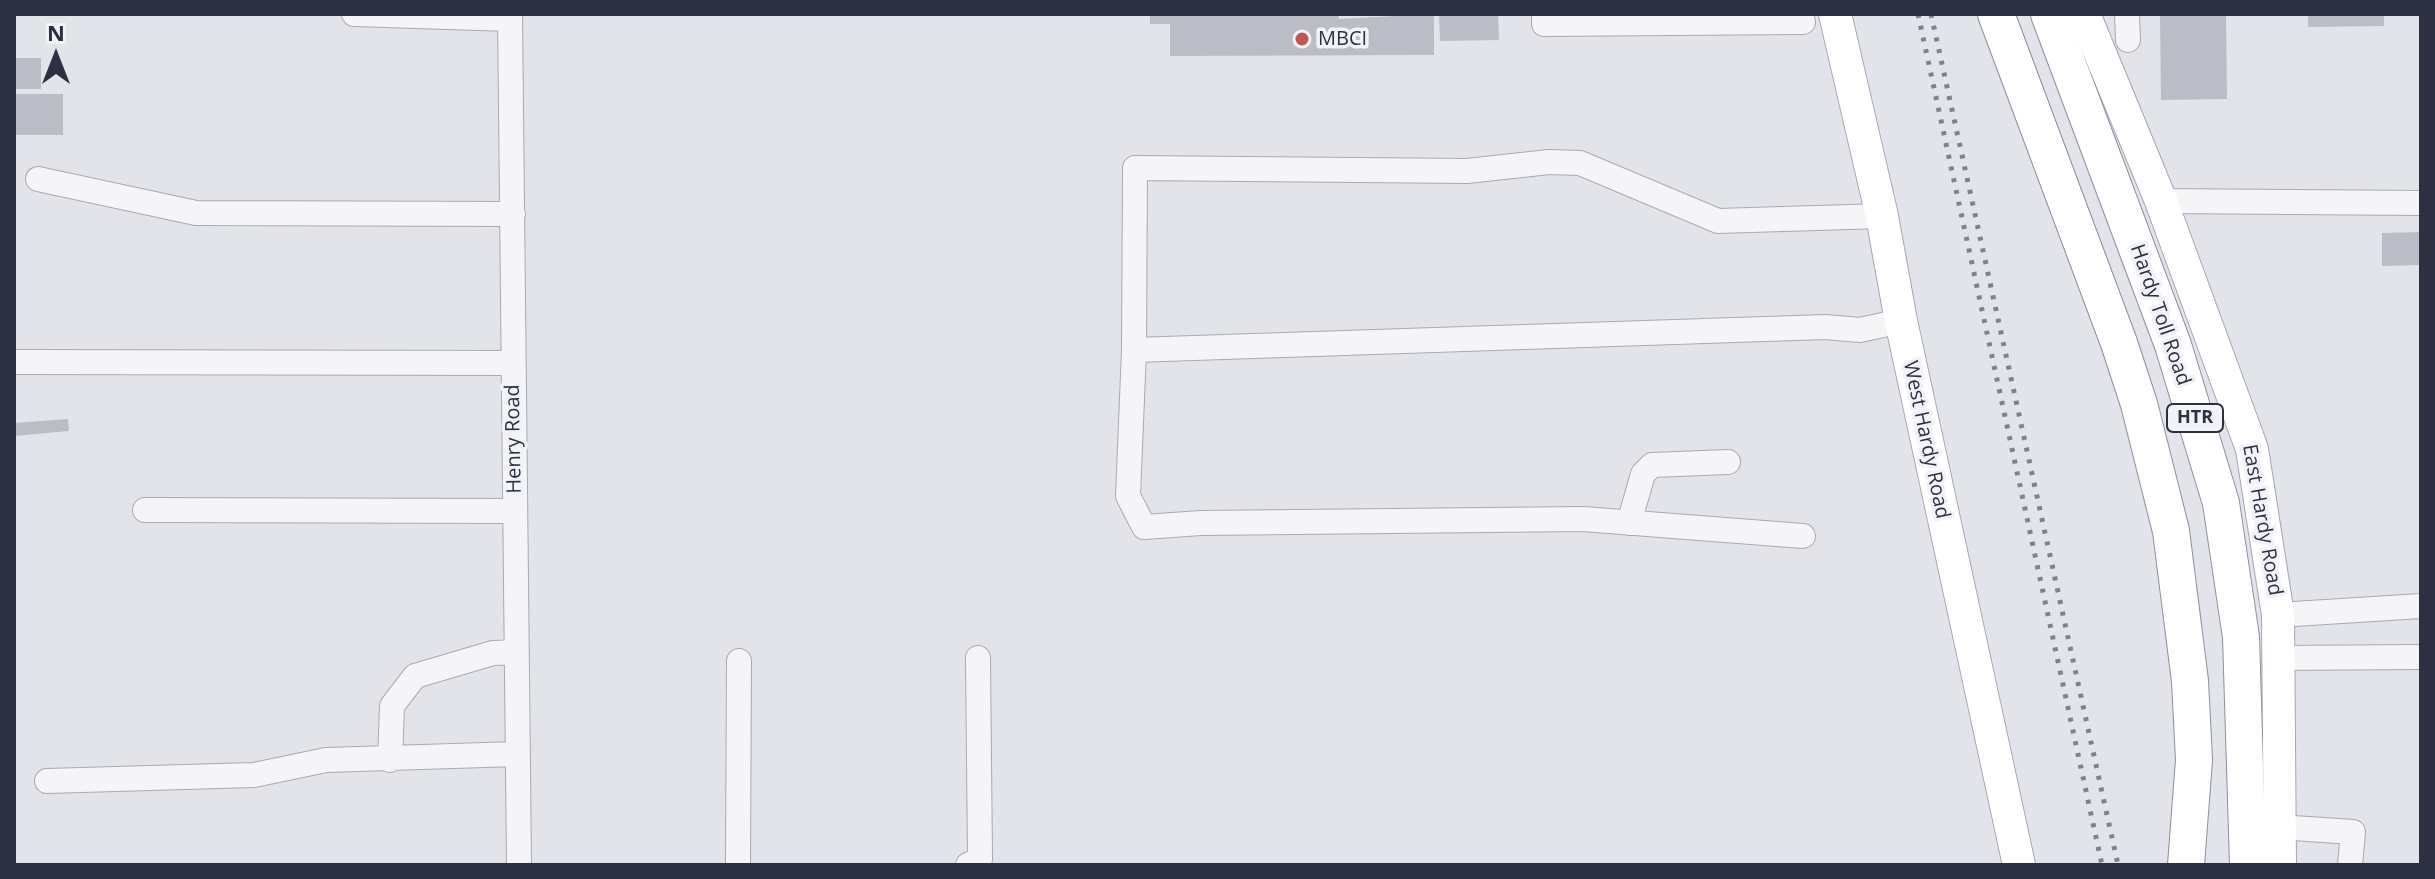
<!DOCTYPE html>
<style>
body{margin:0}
#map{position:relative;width:2435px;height:879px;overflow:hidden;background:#e2e4e9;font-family:"Open Sans",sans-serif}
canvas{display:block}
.frame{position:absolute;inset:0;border:16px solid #2c3040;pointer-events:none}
.north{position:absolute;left:16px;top:16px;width:80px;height:80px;-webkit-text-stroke:6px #f2f3f7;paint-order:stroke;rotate:0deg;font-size:22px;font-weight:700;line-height:32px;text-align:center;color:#2c3040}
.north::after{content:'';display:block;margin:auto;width:28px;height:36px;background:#2c3040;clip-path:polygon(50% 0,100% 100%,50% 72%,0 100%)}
</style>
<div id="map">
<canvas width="2435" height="879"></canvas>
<div class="frame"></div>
<div class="north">N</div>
</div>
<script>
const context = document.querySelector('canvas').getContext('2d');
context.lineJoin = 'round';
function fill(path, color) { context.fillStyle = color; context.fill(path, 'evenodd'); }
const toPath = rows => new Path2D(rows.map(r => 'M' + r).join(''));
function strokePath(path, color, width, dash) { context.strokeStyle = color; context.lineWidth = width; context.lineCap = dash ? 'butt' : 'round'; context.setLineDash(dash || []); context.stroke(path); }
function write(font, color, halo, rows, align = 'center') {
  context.font = font + ' "Open Sans",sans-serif'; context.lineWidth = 7; context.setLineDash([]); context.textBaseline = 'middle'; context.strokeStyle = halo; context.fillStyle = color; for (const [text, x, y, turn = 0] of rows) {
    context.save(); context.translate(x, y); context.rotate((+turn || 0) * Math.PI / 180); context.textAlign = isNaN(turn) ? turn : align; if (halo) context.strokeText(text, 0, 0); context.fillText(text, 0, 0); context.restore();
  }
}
fill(toPath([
 [1150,14,1339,14,1339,19,1434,14,1434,55,1170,56,1170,24,1150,24],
 [1439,14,1498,14,1499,40,1440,41],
 [2160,14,2226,14,2227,99,2161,100],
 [2308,14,2384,14,2384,26,2308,27],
 [14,58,41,58,41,89,14,89],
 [14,94,63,94,63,135,14,135],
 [2421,232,2421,265,2382,266,2382,233],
 [68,419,69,431,14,436,14,423]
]), '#babdc6');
const minor = toPath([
 [354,14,510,19],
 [510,14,519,865],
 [1544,14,1544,24,1803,22,1801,14],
 [2127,14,2128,40],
 [38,179,196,213,513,214],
 [2161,201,2421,203],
 [1882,216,1718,221,1580,163,1549,162,1467,171,1135,168,1134,350,1825,327,1860,330,1901,321],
 [1134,350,1128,496,1144,527,1201,523,1583,519,1803,536],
 [14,362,513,363],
 [145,510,514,511],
 [1629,523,1643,474,1652,465,1728,462],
 [2278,615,2421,606],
 [2278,658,2421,657],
 [390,760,392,706,415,676,493,653,516,652],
 [47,781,254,775,326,760,517,754],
 [2278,827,2353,832,2350,865],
 [738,865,739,661],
 [968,865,980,859,978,658]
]);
const major = toPath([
 [1835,14,1882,216,1901,321,2019,865],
 [2084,14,2161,201,2252,449,2278,615,2280,865]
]);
const highway = toPath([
 [1996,14,2119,343,2139,404,2171,531,2190,681,2194,760,2186,865],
 [2049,14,2173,345,2221,503,2241,637,2248,865]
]);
strokePath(minor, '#a8aab3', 26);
strokePath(major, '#a3a7b4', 34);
strokePath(highway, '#8b909f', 38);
strokePath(minor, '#f5f5f8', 24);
strokePath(major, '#fff', 32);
strokePath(highway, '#fff', 36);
strokePath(toPath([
 [1918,14,2102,865],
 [1931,14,2118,865]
]), '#7d8291', 5, [4, 8]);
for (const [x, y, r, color] of [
 [1302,39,8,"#c25455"]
]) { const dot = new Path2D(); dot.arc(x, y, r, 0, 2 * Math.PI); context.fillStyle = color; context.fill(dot); strokePath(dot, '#f2f3f7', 3); }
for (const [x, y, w] of [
 [2195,418,56]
]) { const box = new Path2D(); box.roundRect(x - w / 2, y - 14, w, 28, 6); context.fillStyle = '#f2f3f7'; context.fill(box); strokePath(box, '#2c3040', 2); }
write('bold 18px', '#2c3040', null, [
 ["HTR",2195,418]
]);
write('20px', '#2c3040', '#f2f3f7', [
 ["MBCI",1318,39]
], 'left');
write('20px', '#2c3040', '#f2f3f7', [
 ["Hardy Toll Road",2160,315,71],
 ["Henry Road",514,439,-91],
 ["West Hardy Road",1926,440,78],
 ["East Hardy Road",2262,520,80]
]);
</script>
